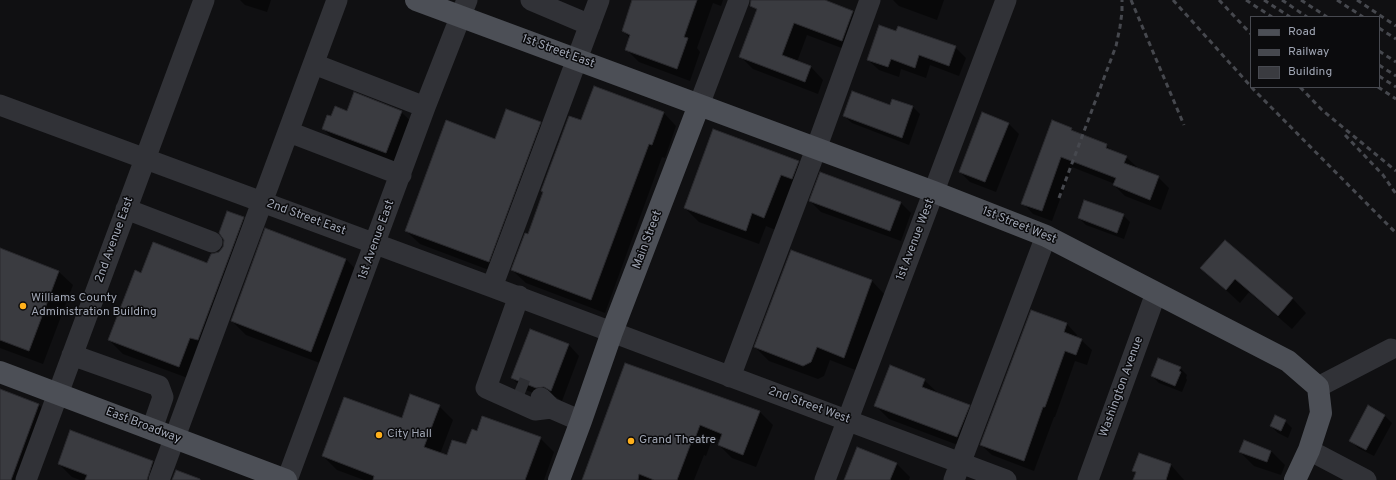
<!DOCTYPE html>
<style>
body{margin:0}
#map{position:relative;width:1396px;height:480px;overflow:hidden;background:#101012;font-family:Overpass,sans-serif}
canvas{display:block}
.legend{position:absolute;left:1250px;top:16px;width:130px;height:72px;box-sizing:border-box;background:#0b0b0d;border:1px solid #474950;margin:0;padding:5px 7px;list-style:none;font-size:12px;color:#a0a6b4}
.legend li{display:flex;align-items:center;gap:8px;height:20px}
.legend b{width:20px;border:1px solid #474950}
</style>
<div id="map">
<canvas width="1396" height="480"></canvas>
<ul class="legend">
<li><b style="height:5px;background:#4c4f56"></b>Road</li>
<li><b style="height:5px;background:#46484e"></b>Railway</li>
<li><b style="height:11px;background:#3a3b40"></b>Building</li>
</ul>
</div>
<script>
const context = document.querySelector('canvas').getContext('2d');
context.lineJoin = 'round';
function fill(path, color) { context.fillStyle = color; context.fill(path, 'evenodd'); }
const toPath = rows => new Path2D(rows.map(r => 'M' + r).join(''));
function strokePath(path, color, width, dash) { context.strokeStyle = color; context.lineWidth = width; context.lineCap = dash ? 'butt' : 'round'; context.setLineDash(dash || []); context.stroke(path); }
function write(font, color, halo, rows, align = 'center') {
  context.font = font + ' Overpass,sans-serif'; context.lineWidth = 3; context.setLineDash([]); context.textBaseline = 'middle'; context.strokeStyle = halo; context.fillStyle = color; for (const [text, x, y, turn = 0] of rows) {
    context.save(); context.translate(x, y); context.rotate((+turn || 0) * Math.PI / 180); context.textAlign = isNaN(turn) ? turn : align; if (halo) context.strokeText(text, 0, 0); context.fillText(text, 0, 0); context.restore();
  }
}
fill(toPath([
 [240,0,271,0,267,12,245,5],
 [634,0,723,0,721,6,713,3,697,48,700,52,690,81,639,62,626,49,630,38,623,31],
 [761,0,822,0,853,12,865,24,855,53,807,35,797,62,811,67,823,80,818,94,753,69,740,56],
 [893,0,944,0,937,20,899,6],
 [955,47,966,58,959,76,930,65,926,78,901,69,899,77,879,70,868,60],
 [892,100,913,107,920,114,909,145,852,123,844,116,890,106],
 [347,112,401,112,415,125,400,166,337,142,323,129,332,118],
 [663,112,676,126,665,158,662,157,605,313,526,283,512,270,582,122],
 [540,123,554,136,502,275,420,244,406,231,496,140],
 [1008,123,1019,134,996,192,970,182,960,172],
 [1071,128,1076,134,1106,145,1113,152,1126,157,1137,167,1136,169,1158,177,1169,188,1161,210,1125,196,1114,185,1115,184,1072,167,1052,221,1033,214,1023,203],
 [798,162,812,176,778,231,766,226,759,244,699,222,685,208],
 [810,201,901,203,911,213,901,241,821,212],
 [1123,215,1130,222,1124,239,1086,225,1079,218],
 [243,218,257,232,193,380,123,354,109,340,142,274,208,264,220,252],
 [1225,241,1293,299,1306,313,1292,329,1249,292,1240,303,1202,268],
 [0,249,59,272,73,285,43,364,0,348],
 [791,252,872,281,885,295,858,371,830,360,824,376,818,379,769,361,755,347],
 [346,259,359,273,325,365,246,335,232,321],
 [1067,324,1077,335,1076,338,1081,340,1092,350,1087,365,1075,361,1055,417,1054,417,1034,471,992,455,981,445],
 [530,331,569,345,579,356,562,401,556,397,547,398,523,389,512,378],
 [626,364,760,412,773,425,756,467,732,458,719,445,721,440,713,437,706,456,704,455,694,480,583,480],
 [1180,368,1187,375,1186,378,1187,380,1182,392,1159,383,1152,376],
 [924,380,938,393,969,406,983,419,971,450,889,419,876,406],
 [0,390,39,405,52,419,30,480,0,480],
 [439,406,453,420,440,454,447,456,467,446,540,438,554,452,544,480,364,480,337,470,323,456,402,419],
 [1385,416,1392,423,1374,456,1358,448,1350,440],
 [1285,421,1292,428,1288,438,1278,433,1271,426],
 [1271,451,1285,465,1281,475,1254,466,1240,452],
 [153,462,166,475,164,480,80,480,72,477,59,464],
 [896,463,910,477,909,480,845,480],
 [1171,465,1184,480,1134,480,1136,473,1133,470]
]), '#0007');
const building = toPath([
 [632,0,697,0,684,37,688,38,677,69,625,50,630,35,622,31,632,0],
 [751,0,825,0,853,11,842,41,794,23,782,55,811,66,805,82,739,57,757,9,750,6,751,0],
 [879,25,896,31,898,26,956,46,949,66,919,55,915,68,891,59,888,67,867,60,879,25],
 [594,86,664,112,652,145,649,144,591,300,511,270,525,233,528,234,543,192,541,191,569,116,581,120,594,86],
 [852,91,890,105,892,99,913,106,902,138,843,116,852,91],
 [354,92,402,111,386,153,322,129,327,115,331,116,335,106,347,111,354,92],
 [506,109,541,122,489,262,405,231,446,120,495,139,506,109],
 [982,112,1009,123,985,182,959,172,982,112],
 [1052,120,1072,128,1071,130,1107,144,1106,148,1127,156,1124,163,1159,176,1150,200,1113,185,1116,178,1061,157,1042,211,1021,204,1052,120],
 [713,129,799,161,792,179,781,175,764,218,752,213,746,231,684,208,713,129],
 [820,172,901,202,890,231,809,201,820,172],
 [1084,200,1124,214,1117,233,1078,218,1084,200],
 [227,211,244,217,198,340,190,338,179,367,108,340,135,270,141,273,153,242,207,263,211,254,219,252,223,247,224,240,219,233,227,211],
 [265,228,346,259,311,352,231,321,265,228],
 [1225,240,1293,298,1278,316,1235,279,1226,290,1200,268,1225,240],
 [0,248,59,271,29,351,0,340,0,248],
 [791,250,872,280,844,358,817,347,811,362,803,366,754,347,791,250],
 [1031,310,1067,323,1064,332,1082,339,1076,355,1065,351,1045,407,1043,407,1024,461,980,445,1031,310],
 [530,329,569,344,551,391,544,387,536,388,511,378,530,329],
 [1158,358,1181,367,1179,371,1181,372,1175,386,1151,376,1158,358],
 [625,363,760,411,743,455,718,445,722,434,700,425,693,444,691,443,677,480,654,480,639,474,638,480,582,480,625,363],
 [890,365,925,379,922,387,970,405,957,437,874,406,890,365],
 [0,389,39,404,11,480,0,480,0,389],
 [410,394,440,405,424,447,447,455,452,440,466,444,472,429,477,431,482,416,541,437,525,480,373,480,374,476,322,456,344,397,402,418,410,394],
 [1368,405,1385,415,1366,450,1349,441,1368,405],
 [1275,415,1286,420,1281,431,1270,426,1275,415],
 [70,430,153,461,147,480,85,480,87,475,58,464,70,430],
 [1244,440,1271,451,1267,462,1239,452,1244,440],
 [857,447,897,463,890,480,844,480,857,447],
 [1139,453,1171,464,1166,480,1133,480,1136,472,1132,471,1139,453],
 [176,470,200,479,200,480,172,480,176,470]
]);
fill(building, '#3a3b40');
strokePath(building, '#2a2a2e', 1);
strokePath(toPath([
 [516,387,526,391]
]), '#2d2e32', 21, [21, 10]);
strokePath(toPath([
 [531,0,590,25],
 [314,64,425,107],
 [0,105,492,287,1006,480],
 [699,105,739,0],
 [289,132,401,175],
 [126,209,212,242],
 [492,287,599,0],
 [519,296,486,388,535,410,551,408],
 [72,355,159,386,163,397,152,429],
 [730,377,816,149,870,0],
 [1318,387,1391,349],
 [541,398,551,408,581,421],
 [1309,450,1366,480],
 [26,480,204,0],
 [159,480,337,0],
 [287,480,425,107,467,0],
 [825,480,1006,0],
 [954,480,1046,236],
 [1088,480,1156,293]
]), '#313237', 21);
strokePath(toPath([
 [416,0,934,192,1046,236,1288,361,1318,387,1321,413,1309,450,1295,480],
 [0,372,286,480],
 [559,480,581,421,612,332,699,105]
]), '#4c4f56', 22);
strokePath(toPath([
 [1131,0,1184,125],
 [1173,0,1255,91,1396,233],
 [1219,0,1251,34],
 [1246,0,1272,17],
 [1264,0,1290,17],
 [1282,0,1307,17],
 [1301,0,1327,17],
 [1337,0,1363,17],
 [1357,0,1396,26],
 [1379,28,1396,39],
 [1379,51,1396,62],
 [1379,65,1396,76],
 [1379,76,1396,87],
 [1300,87,1322,110,1396,171],
 [1378,87,1396,99],
 [1345,135,1383,175,1396,194],
 [1059,198,1116,46,1120,27,1122,12,1122,0]
]), '#46484e', 3, [5, 4]);
for (const [x, y, r, color] of [
 [23,306,4,"#ffb01b"],
 [379,435,4,"#ffb01b"],
 [631,441,4,"#ffb01b"]
]) { const dot = new Path2D(); dot.arc(x, y, r, 0, 2 * Math.PI); context.fillStyle = color; context.fill(dot); strokePath(dot, '#0b0b0d', 1.5); }
write('12px', '#a0a6b4', '#0b0b0d', [
 ["1st Street East",558,52,20],
 ["2nd Street East",306,218,20],
 ["1st Street West",1019,226,22],
 ["2nd Avenue East",115,240,-70],
 ["1st Avenue East",377,240,-70],
 ["Main Street",648,240,-69],
 ["1st Avenue West",916,240,-69],
 ["Washington Avenue",1122,387,-70],
 ["2nd Street West",809,406,20],
 ["East Broadway",143,426,21]
]);
write('12px', '#a0a6b4', '#0b0b0d', [
 ["Williams County",31,299],
 ["Administration Building",31,313],
 ["City Hall",387,435],
 ["Grand Theatre",639,441]
], 'left');
</script>
